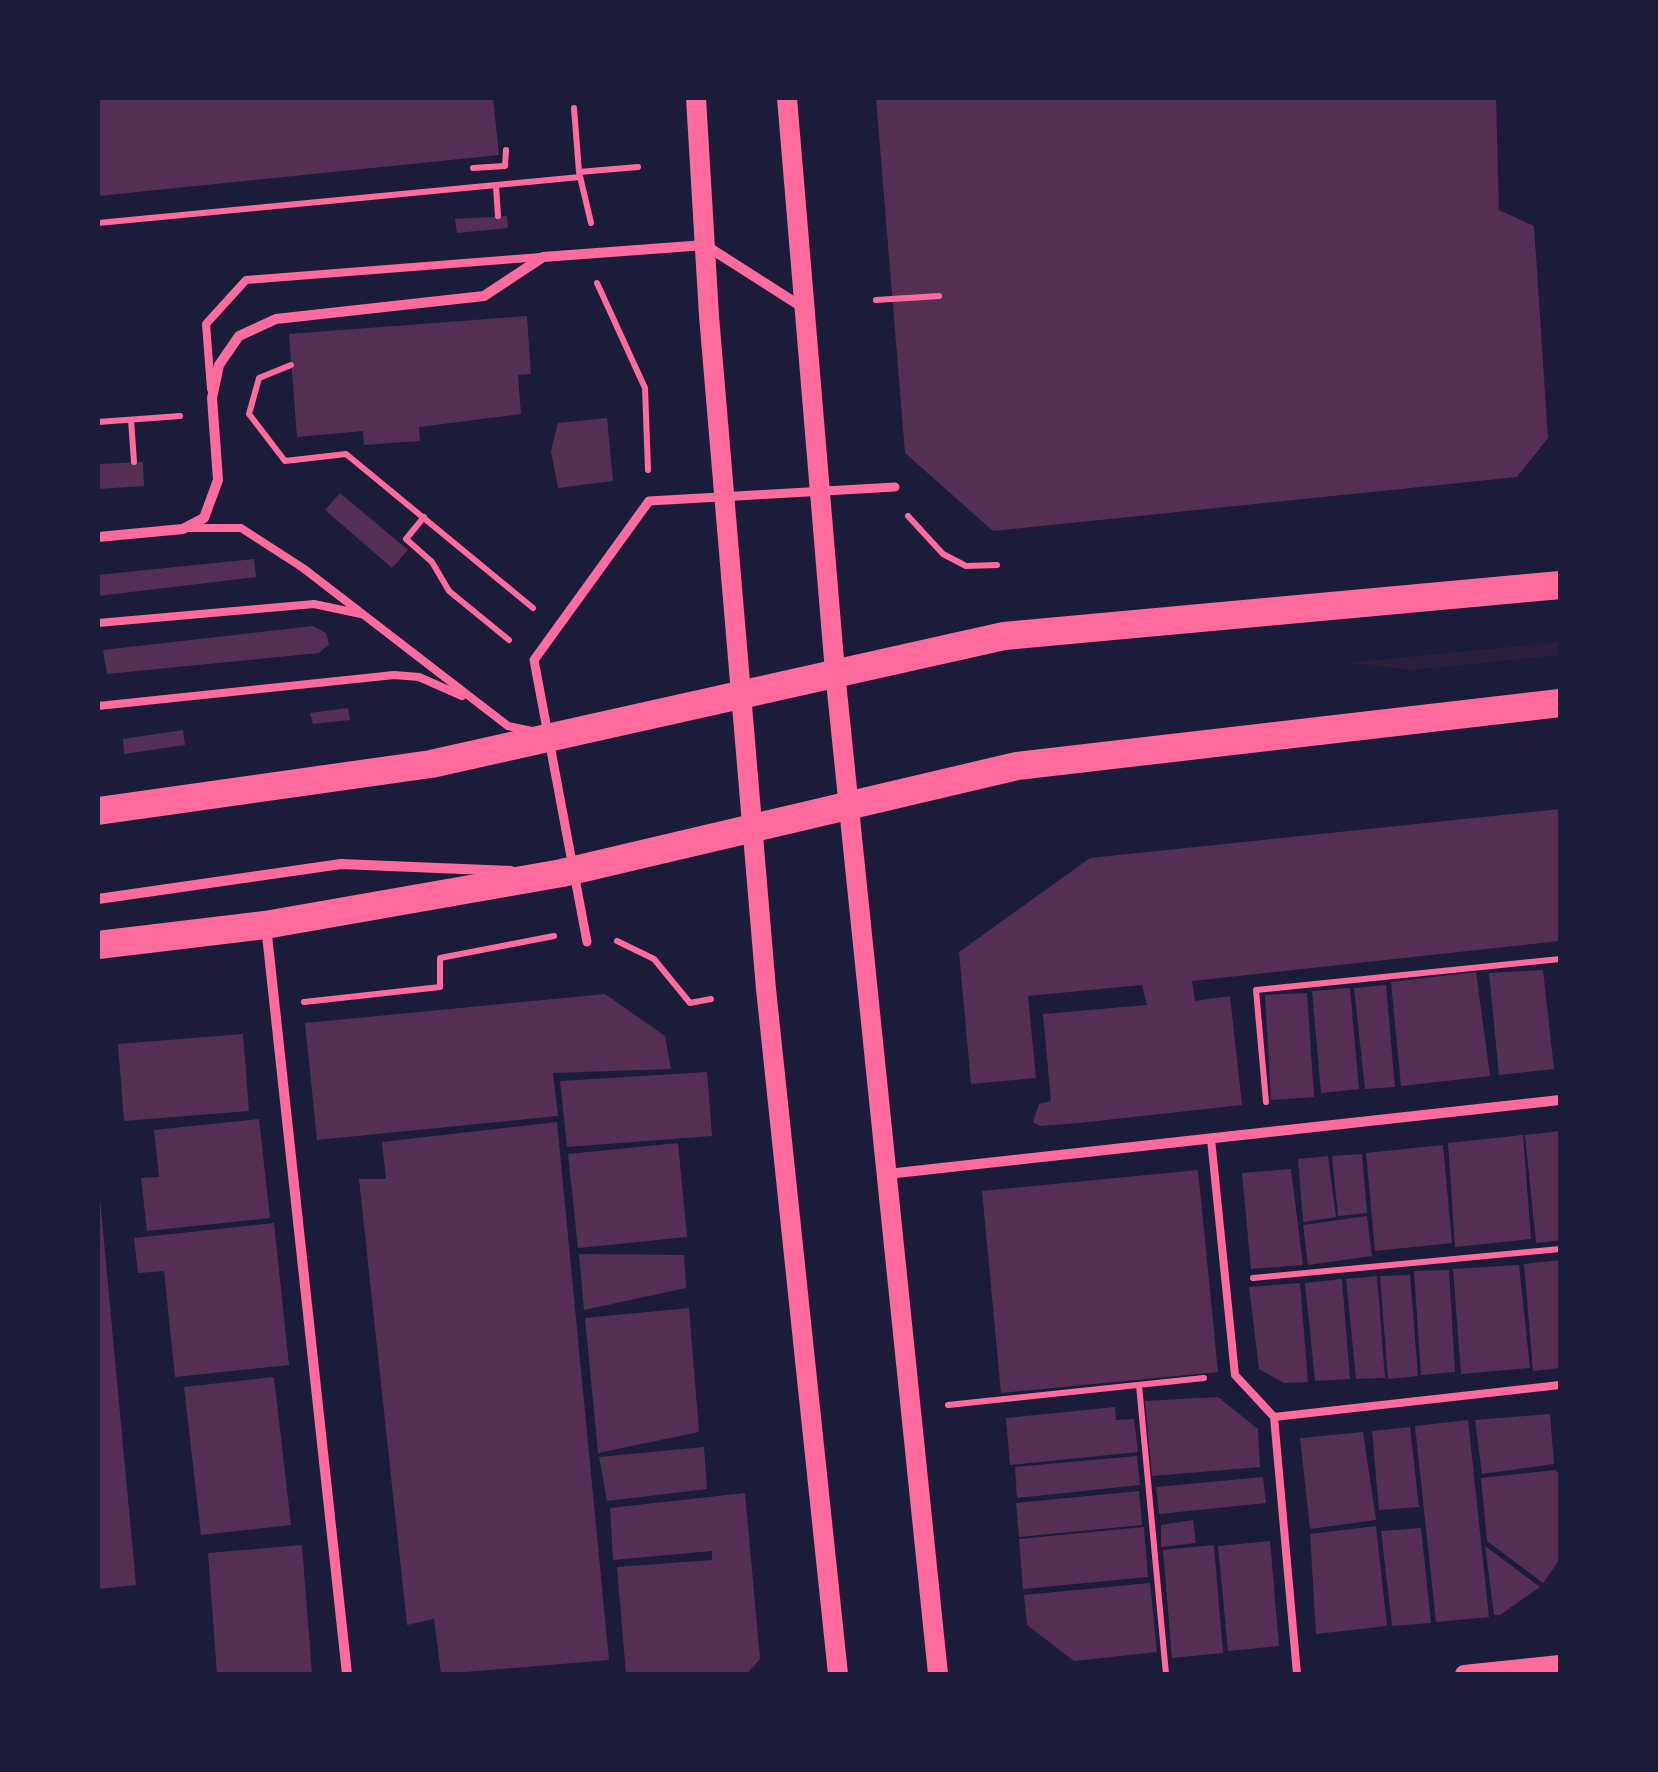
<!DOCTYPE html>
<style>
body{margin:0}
#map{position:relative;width:1658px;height:1772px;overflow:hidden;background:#1b1b3a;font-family:Montserrat,sans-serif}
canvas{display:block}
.frame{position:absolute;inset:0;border:100px solid #1b1b3a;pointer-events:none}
</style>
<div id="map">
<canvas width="1658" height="1772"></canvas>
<div class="frame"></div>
</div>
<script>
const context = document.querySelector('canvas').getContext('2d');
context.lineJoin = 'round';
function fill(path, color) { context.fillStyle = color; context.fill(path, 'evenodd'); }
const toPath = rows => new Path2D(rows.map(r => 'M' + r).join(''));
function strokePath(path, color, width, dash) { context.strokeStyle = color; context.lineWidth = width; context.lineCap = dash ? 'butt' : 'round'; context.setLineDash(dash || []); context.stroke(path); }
fill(toPath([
 [1560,642,1560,655,1413,670,1346,663]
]), '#2a1e3b');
fill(toPath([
 [98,98,493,98,499,155,98,196],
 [876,98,1496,98,1499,210,1534,226,1548,438,1517,477,993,531,905,453],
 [507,216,508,228,457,233,455,219],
 [527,316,531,374,518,375,521,414,419,427,420,441,364,445,363,431,297,437,289,334],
 [607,418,613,481,558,488,551,451,558,423],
 [143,462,144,486,98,489,98,464],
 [340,493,408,550,392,568,325,510],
 [254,559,256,577,98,596,98,575],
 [313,626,326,633,329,644,319,653,107,674,103,650],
 [348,708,350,720,313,724,310,713],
 [183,730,185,745,124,754,123,739],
 [1560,809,1560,941,1192,981,1195,1001,1230,996,1242,1105,1079,1123,1040,1126,1033,1122,1039,1104,1051,1101,1043,1014,1147,1005,1142,985,1028,996,1036,1078,971,1084,959,952,1090,858],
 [1543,970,1554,1069,1499,1075,1489,973],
 [1476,972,1490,1076,1401,1086,1391,982],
 [1386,985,1395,1087,1365,1089,1354,988],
 [1350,988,1359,1089,1321,1093,1312,991],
 [1307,993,1314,1097,1271,1100,1265,995],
 [605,994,665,1036,671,1069,553,1073,558,1116,317,1140,305,1023],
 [243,1034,249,1111,124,1121,118,1044],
 [707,1072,712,1136,567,1147,560,1081],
 [259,1119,270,1218,147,1231,141,1178,159,1177,154,1130],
 [557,1122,609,1660,441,1674,434,1619,407,1625,359,1179,386,1179,382,1142],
 [1560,1131,1560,1240,1536,1243,1525,1135],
 [1523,1135,1531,1239,1455,1247,1448,1143],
 [678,1143,687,1237,578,1248,568,1154],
 [1443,1145,1452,1243,1375,1251,1366,1153],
 [1362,1154,1367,1213,1338,1216,1332,1156],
 [1328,1156,1336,1217,1303,1222,1298,1159],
 [1291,1169,1303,1265,1251,1269,1242,1173],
 [1198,1170,1218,1372,1001,1393,982,1191],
 [100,1199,136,1585,98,1589,98,1200],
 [1367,1216,1372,1256,1308,1265,1303,1225],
 [274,1223,289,1365,175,1377,164,1271,138,1273,134,1238],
 [579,1254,684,1255,686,1288,584,1310],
 [1560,1260,1560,1368,1533,1371,1524,1264],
 [1519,1265,1530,1368,1461,1374,1453,1269],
 [1449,1270,1455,1372,1421,1375,1414,1271],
 [1410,1275,1418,1376,1388,1379,1380,1276],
 [1377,1276,1385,1378,1356,1379,1346,1279],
 [1342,1279,1350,1379,1315,1381,1305,1283],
 [1300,1283,1308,1382,1284,1383,1259,1369,1249,1287],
 [689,1308,699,1432,598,1453,585,1318],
 [274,1377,291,1525,201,1535,184,1387],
 [1218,1397,1258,1429,1260,1467,1152,1476,1145,1401],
 [1115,1407,1116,1420,1134,1419,1138,1452,1010,1465,1006,1418],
 [1550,1414,1554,1464,1482,1474,1475,1420],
 [1468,1420,1489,1617,1436,1622,1415,1426],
 [1410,1427,1419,1507,1379,1510,1372,1431],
 [1363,1432,1376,1520,1310,1529,1300,1438],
 [704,1447,707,1489,607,1501,599,1457],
 [1137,1456,1140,1485,1017,1498,1015,1467],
 [1555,1470,1560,1474,1560,1559,1543,1583,1487,1541,1481,1478],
 [1263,1477,1266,1503,1159,1514,1156,1487],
 [1139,1491,1142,1525,1019,1537,1016,1503],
 [745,1493,760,1659,747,1674,626,1674,617,1567,712,1560,712,1551,613,1560,610,1508],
 [1193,1520,1196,1543,1161,1547,1161,1525],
 [1376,1526,1387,1626,1316,1634,1310,1534],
 [1144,1527,1148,1577,1023,1589,1019,1539],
 [1421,1528,1431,1623,1392,1626,1381,1531],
 [1270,1541,1279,1646,1228,1651,1218,1546],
 [302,1545,312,1674,217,1674,208,1553],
 [1214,1545,1223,1653,1172,1658,1163,1550],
 [1485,1546,1540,1587,1500,1615,1494,1615],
 [1150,1583,1157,1652,1074,1661,1027,1625,1024,1595]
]), '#542f53');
strokePath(toPath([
 [574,108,579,172,591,223],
 [473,168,505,166,506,150],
 [579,172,638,167],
 [496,186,498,216],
 [98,223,580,177],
 [597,283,645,388,648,470],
 [876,300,939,296],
 [291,365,259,378,249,414,285,461,346,454,533,608],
 [131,420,134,462],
 [98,422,180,416],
 [908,516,943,554,966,566,997,565],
 [424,517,406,539,432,562,449,591,509,640],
 [617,941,654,959,690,1003,711,999],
 [304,1002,440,987,440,958,554,936],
 [1266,1102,1256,990,1560,959],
 [1253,1278,1560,1249],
 [1139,1385,1166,1674],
 [948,1405,1204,1378]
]), '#ff6b9d', 6);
strokePath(toPath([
 [211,389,206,324,246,280,541,257],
 [187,528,241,528,303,568,508,726,532,731],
 [98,623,314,604,361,614],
 [98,706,394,675,419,677,462,696],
 [1211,1139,1235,1375,1274,1417,1560,1385],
 [1274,1417,1297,1674]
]), '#ff6b9d', 8);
strokePath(toPath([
 [587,942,534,660,649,501,895,487]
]), '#ff6b9d', 9);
strokePath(toPath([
 [98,537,183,529,204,518,218,480,212,398,219,365,239,336,276,319,484,296,543,257,705,245,802,307],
 [98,899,341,864,511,871],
 [266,926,347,1674],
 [887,1174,1560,1100]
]), '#ff6b9d', 10);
strokePath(toPath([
 [1464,1674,1560,1664]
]), '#ff6b9d', 18);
strokePath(toPath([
 [696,98,709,316,766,989,838,1674],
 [787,98,835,672,938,1674]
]), '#ff6b9d', 20);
strokePath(toPath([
 [98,811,431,764,1004,636,1560,585],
 [98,945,265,925,562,873,1017,766,1560,703]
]), '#ff6b9d', 28);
</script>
